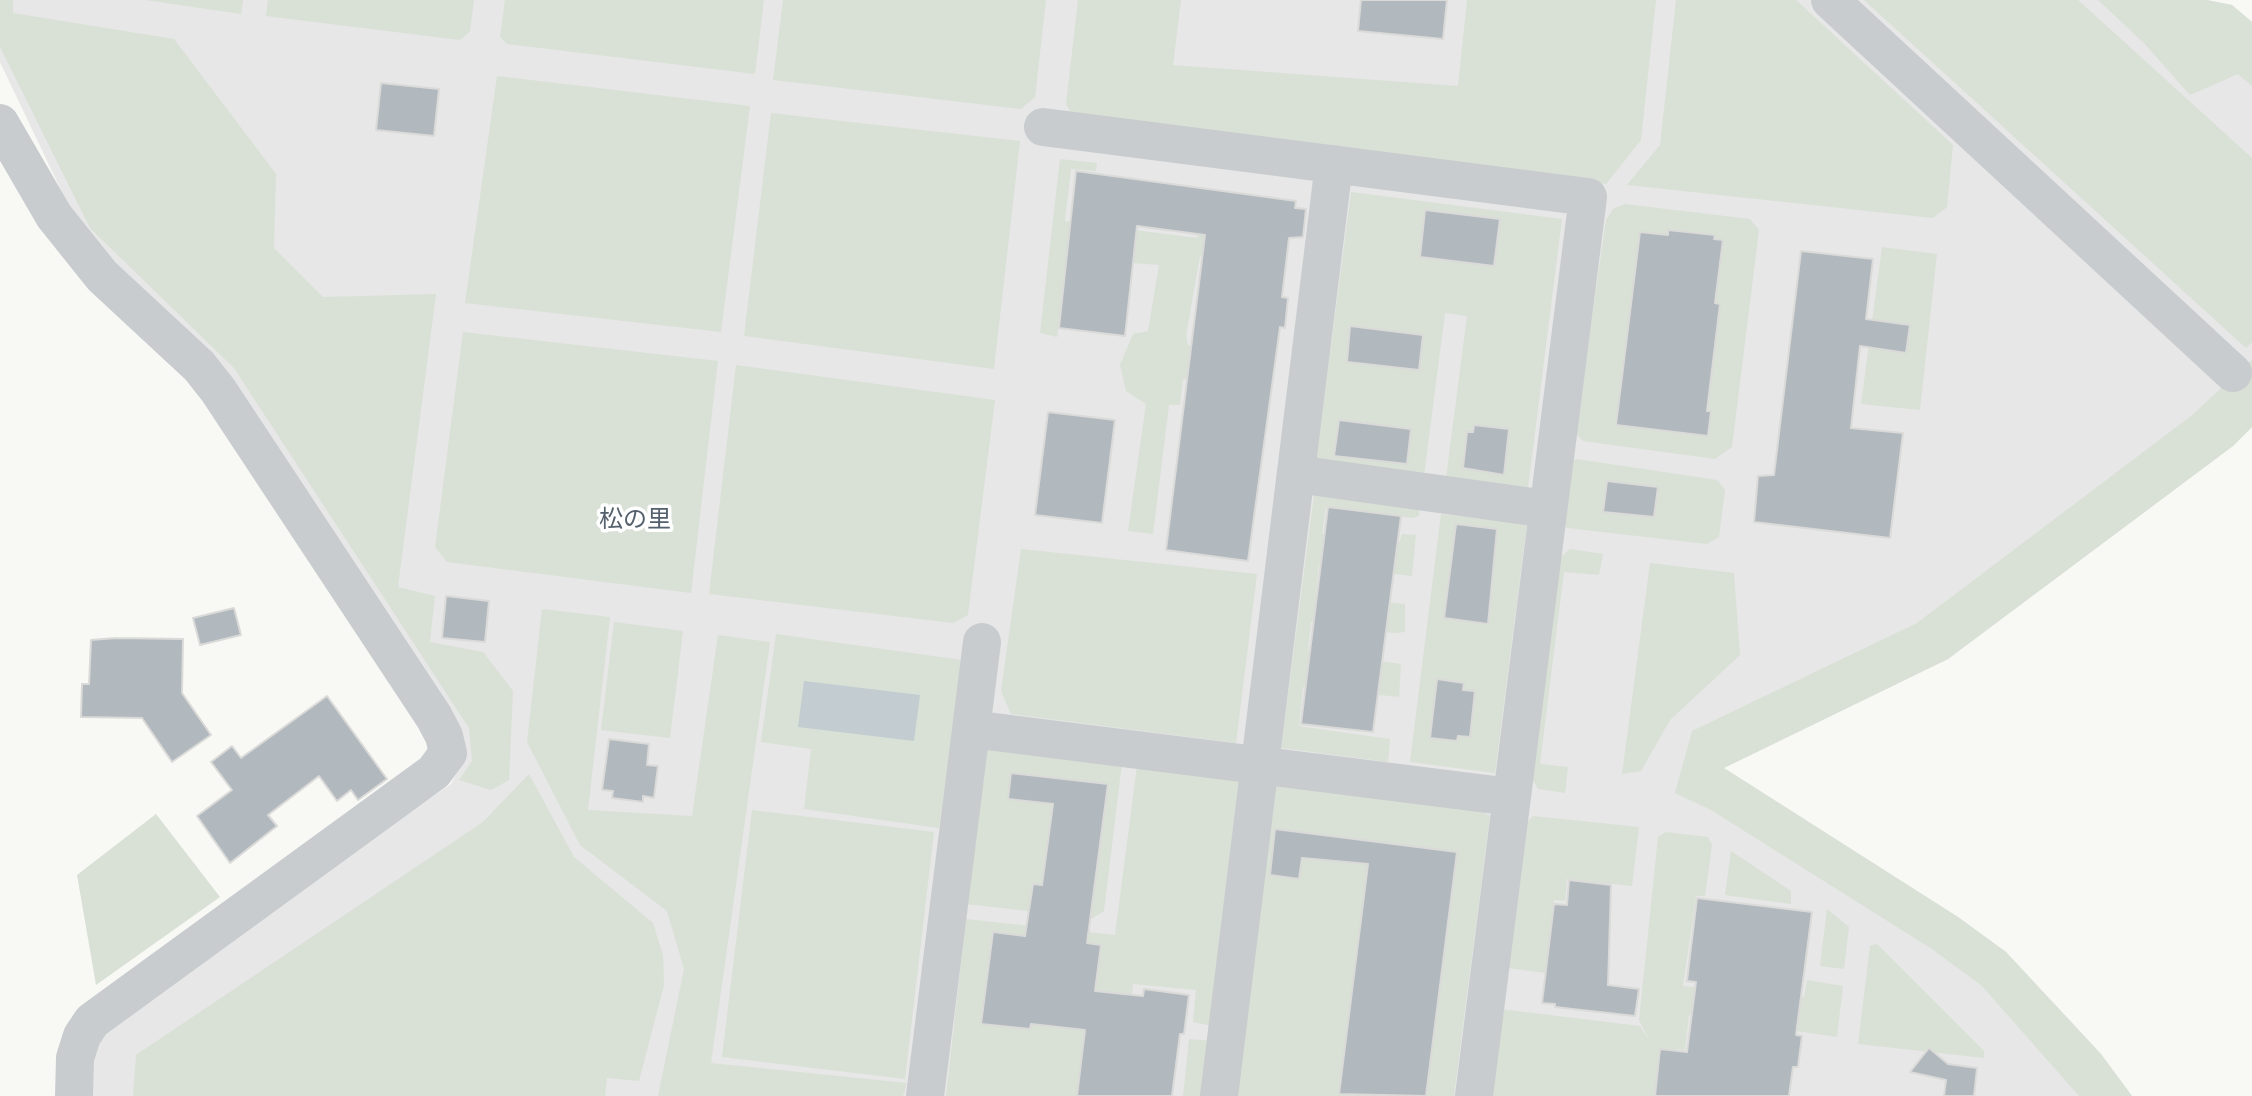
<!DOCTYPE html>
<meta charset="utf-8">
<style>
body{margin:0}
canvas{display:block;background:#f8f8f5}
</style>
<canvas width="2252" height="1096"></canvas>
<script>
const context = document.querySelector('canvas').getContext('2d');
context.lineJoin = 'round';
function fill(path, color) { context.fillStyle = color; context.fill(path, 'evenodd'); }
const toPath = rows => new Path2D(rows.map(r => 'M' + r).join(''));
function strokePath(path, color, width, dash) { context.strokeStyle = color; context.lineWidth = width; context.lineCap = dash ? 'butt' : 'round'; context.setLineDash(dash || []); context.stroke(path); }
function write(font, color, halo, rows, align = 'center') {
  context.font = font + ' "Sofia Sans Condensed","Noto Sans JP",sans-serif'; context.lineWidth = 7; context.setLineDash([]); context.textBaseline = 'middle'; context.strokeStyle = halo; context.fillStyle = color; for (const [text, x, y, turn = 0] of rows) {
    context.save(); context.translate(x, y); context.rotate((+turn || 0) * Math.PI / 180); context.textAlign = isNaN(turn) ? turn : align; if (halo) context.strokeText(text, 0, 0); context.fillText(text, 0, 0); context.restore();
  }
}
fill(toPath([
 [0,0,2207,0,2232,5,2252,22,2252,427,2233,446,1948,659,1724,768,1958,917,2006,952,2101,1054,2132,1096,93,1096,92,1065,106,1023,451,784,466,755,227,371,80,230,0,62]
]), '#e6e7e6');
fill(toPath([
 [0,0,13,0,13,13,174,39,276,174,274,248,323,297,436,294,398,587,435,596,430,642,483,652,513,691,509,780,491,790,459,780,472,761,469,728,234,368,90,228,0,47],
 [145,0,243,0,241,14],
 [268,0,474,0,470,31,460,40,266,16],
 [505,0,764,0,755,74,507,44,500,37],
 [783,0,1046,0,1035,97,1021,109,773,80],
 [1078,0,1181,0,1173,65,1458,86,1467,0,1656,0,1641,140,1606,184,1071,113,1066,104],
 [1676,0,1796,0,1953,145,1947,207,1933,218,1627,185,1660,145],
 [1864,0,2078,0,2252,158,2252,342,2246,348],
 [2098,0,2207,0,2232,5,2252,22,2252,86,2238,74,2190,95,2144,43],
 [497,76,750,106,721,332,465,303],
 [771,113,1020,141,994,369,744,336],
 [1060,159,1097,163,1096,171,1071,169,1065,221,1197,238,1200,231,1212,231,1210,258,1200,256,1186,336,1188,345,1206,354,1214,381,1183,379,1180,405,1169,405,1153,534,1128,531,1146,404,1126,391,1120,365,1133,334,1148,331,1159,265,1067,258,1057,337,1040,333],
 [1351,192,1562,219,1528,488,1446,478,1467,316,1445,313,1424,476,1316,462],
 [1625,204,1750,219,1759,230,1732,447,1715,459,1583,441,1575,433,1606,220,1613,209],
 [1882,247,1937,254,1920,410,1861,404],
 [463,332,718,361,691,593,447,562,435,547],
 [2252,360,2252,427,2233,446,1948,659,1724,768,1958,917,2006,952,2101,1054,2132,1096,2079,1096,1982,986,1932,949,1711,810,1675,793,1692,731,1917,623,2191,416],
 [736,365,995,400,968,615,953,623,709,594],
 [1577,459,1717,480,1725,490,1719,537,1707,544,1567,528,1563,521,1570,463],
 [1314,495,1420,505,1419,516,1412,518,1326,507,1322,534,1399,543,1402,534,1416,535,1412,576,1319,565,1316,594,1405,604,1405,632,1394,633,1311,622,1308,651,1401,664,1399,697,1303,687,1299,726,1390,739,1388,762,1281,748],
 [1441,514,1527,524,1495,773,1410,762],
 [1021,549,1257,574,1236,743,1011,714,1001,691],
 [1570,549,1603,554,1599,575,1564,572,1540,764,1568,767,1565,793,1538,789,1528,771,1558,559],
 [1650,563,1734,573,1740,655,1670,720,1641,771,1622,774],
 [542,609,610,617,588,810,692,816,718,635,770,642,711,1063,907,1083,903,1096,658,1096,684,969,667,911,580,845,527,742],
 [614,622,683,631,670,738,601,730],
 [776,634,962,660,939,828,804,809,811,749,761,742],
 [990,745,1122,763,1104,911,1093,918,965,904,982,756],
 [1137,766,1240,776,1217,1027,1193,1022,1196,990,1133,984,1122,1096,946,1096,966,919,1115,935],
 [529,774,574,857,653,923,663,955,664,985,639,1081,607,1078,605,1096,133,1096,136,1055,483,822],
 [1274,784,1478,809,1490,816,1454,1096,1230,1096],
 [752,810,934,832,905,1079,722,1057],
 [156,814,220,897,96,985,77,875],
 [1533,816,1639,827,1632,886,1567,879,1565,901,1554,900,1546,973,1508,968,1524,825],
 [1666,832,1708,837,1712,845,1705,896,1696,896,1683,986,1804,997,1807,980,1843,986,1837,1037,1689,1015,1685,1050,1676,1049,1675,1057,1659,1057,1654,1096,1489,1096,1500,1009,1640,1026,1650,1041,1639,1020,1658,837],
 [1731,851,1791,891,1791,904,1725,895],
 [1827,909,1849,927,1844,969,1820,966],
 [1877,944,1984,1051,1984,1058,1858,1044,1870,946],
 [1189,1039,1214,1041,1209,1096,1183,1096]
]), '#d9e1d6');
fill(toPath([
 [804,681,920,695,914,741,798,727]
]), '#c2ccd1');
const building = toPath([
 [1361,0,1447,0,1443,39,1358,31,1361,0],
 [381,83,439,89,434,136,376,130,381,83],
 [1076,171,1296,201,1295,208,1306,209,1303,237,1289,238,1282,297,1288,298,1285,328,1280,327,1248,561,1166,550,1205,235,1137,226,1125,336,1059,328,1076,171],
 [1425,210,1500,219,1494,266,1420,257,1425,210],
 [1668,230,1715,235,1714,239,1723,240,1715,303,1720,304,1707,411,1711,411,1708,436,1616,425,1640,232,1668,235,1668,230],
 [1801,251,1873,259,1866,319,1910,325,1906,353,1860,346,1851,428,1903,433,1890,538,1754,522,1758,476,1774,475,1801,251],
 [1350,326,1423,335,1419,370,1347,362,1350,326],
 [1048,412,1115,420,1102,523,1035,515,1048,412],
 [1339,420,1411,429,1407,464,1334,456,1339,420],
 [1474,425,1509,429,1504,475,1463,468,1467,432,1473,432,1474,425],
 [1607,481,1658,487,1654,517,1603,512,1607,481],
 [1328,507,1401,516,1373,732,1301,724,1328,507],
 [1456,524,1497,529,1488,624,1444,618,1456,524],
 [446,596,489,601,485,642,442,638,446,596],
 [234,608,241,635,200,645,193,618,234,608],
 [116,638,183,639,182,693,211,735,172,762,142,718,81,717,82,684,89,684,91,640,116,638],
 [1437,679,1464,683,1463,690,1475,691,1470,737,1458,736,1457,741,1430,738,1437,679],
 [327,696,387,779,358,800,351,790,337,801,319,776,268,815,277,826,230,863,197,816,232,790,211,762,232,746,241,758,327,696],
 [609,739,649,744,647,765,658,766,654,798,643,796,643,802,612,798,613,791,602,790,609,739],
 [1011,773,1108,784,1087,943,1101,945,1095,991,1143,996,1144,989,1189,995,1184,1034,1180,1034,1172,1096,1077,1096,1085,1030,1031,1024,1030,1029,981,1024,993,932,1025,936,1033,884,1042,885,1053,804,1008,799,1011,773],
 [1275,829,1457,852,1426,1096,1339,1094,1368,864,1302,858,1299,879,1270,875,1275,829],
 [1569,880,1611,885,1608,985,1639,989,1635,1016,1555,1007,1555,1004,1542,1003,1554,904,1567,905,1569,880],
 [1697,898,1812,912,1796,1035,1802,1036,1798,1067,1793,1067,1789,1096,1655,1096,1660,1049,1687,1052,1696,982,1687,981,1697,898],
 [1929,1048,1948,1064,1977,1068,1974,1096,1944,1096,1946,1080,1910,1072,1929,1048]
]);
fill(building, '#b1b8be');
strokePath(building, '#dadad8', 2);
strokePath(toPath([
 [1830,0,2233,373],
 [0,123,54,216,102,276,199,366,218,390,434,717,444,736,448,753,434,772,92,1021,82,1036,75,1058,74,1096],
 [1043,127,1588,197,1474,1096],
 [1296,474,1547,509],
 [971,729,1511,797],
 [925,1096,982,642],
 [1219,1096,1334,164]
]), '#c8cccf', 38);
write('24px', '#54616d', '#fff', [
 ["松の里",635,521]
]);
</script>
